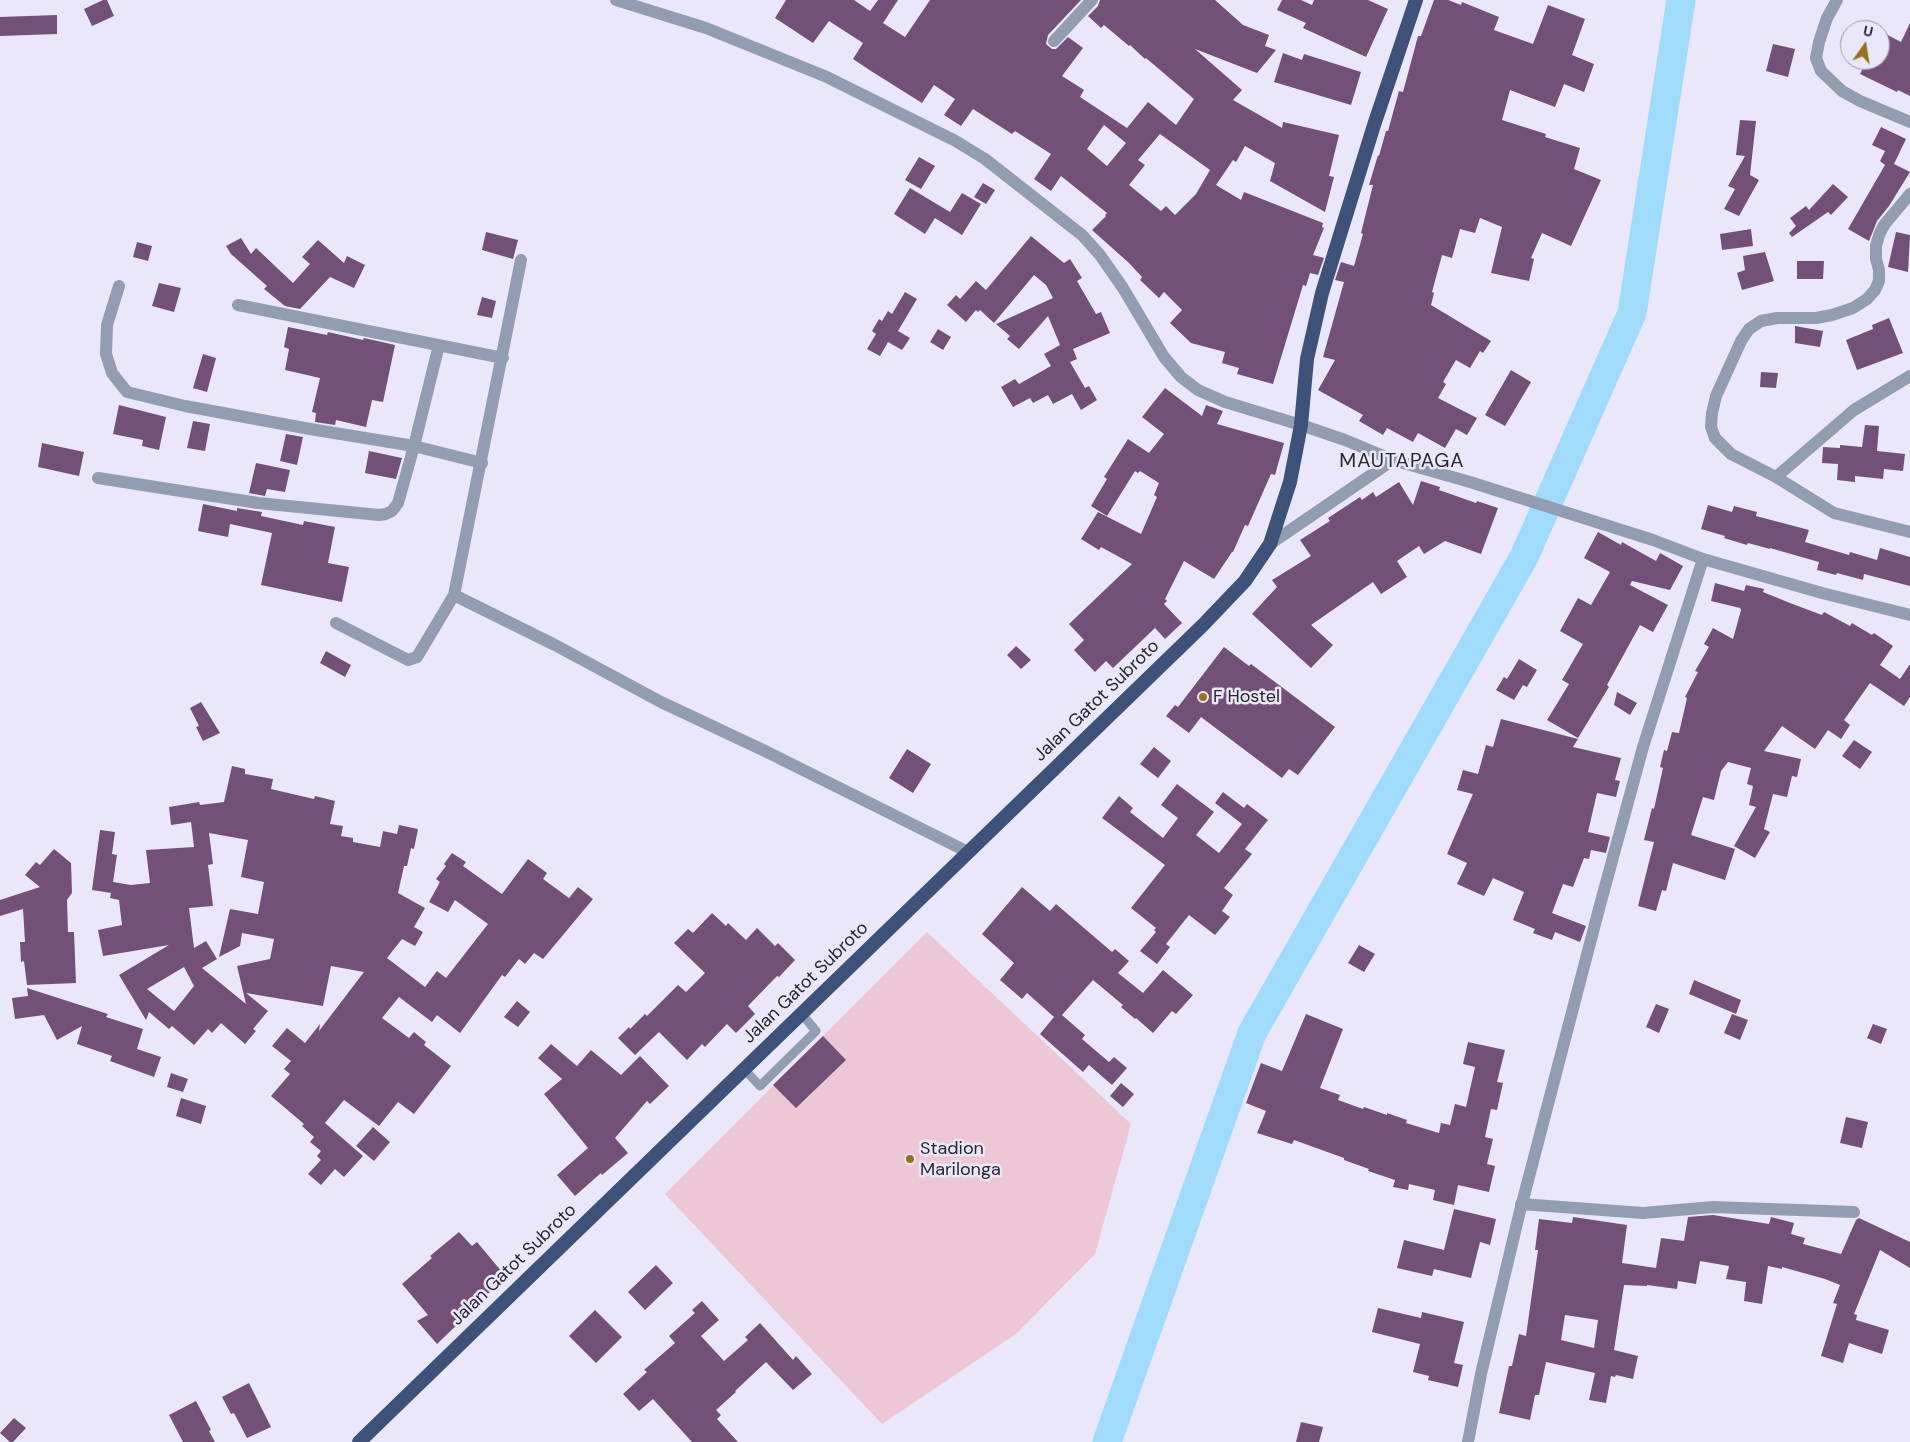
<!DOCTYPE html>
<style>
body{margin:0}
#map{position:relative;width:1910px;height:1442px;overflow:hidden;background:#eae7fb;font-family:"DM Sans",sans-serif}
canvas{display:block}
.north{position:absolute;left:1840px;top:20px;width:50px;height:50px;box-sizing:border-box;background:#eae7fb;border:1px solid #9c9aa9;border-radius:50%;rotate:13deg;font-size:14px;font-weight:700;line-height:20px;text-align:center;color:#28272e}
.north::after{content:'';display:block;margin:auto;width:18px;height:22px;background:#97721c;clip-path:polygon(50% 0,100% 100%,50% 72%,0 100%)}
</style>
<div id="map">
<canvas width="1910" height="1442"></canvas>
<div class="north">U</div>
</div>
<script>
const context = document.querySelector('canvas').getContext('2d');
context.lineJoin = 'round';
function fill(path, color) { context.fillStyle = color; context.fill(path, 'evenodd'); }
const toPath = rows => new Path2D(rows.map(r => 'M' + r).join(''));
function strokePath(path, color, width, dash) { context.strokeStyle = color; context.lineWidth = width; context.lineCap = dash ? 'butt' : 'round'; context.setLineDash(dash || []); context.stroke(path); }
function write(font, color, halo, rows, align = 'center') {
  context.font = font + ' "DM Sans",sans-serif'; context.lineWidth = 5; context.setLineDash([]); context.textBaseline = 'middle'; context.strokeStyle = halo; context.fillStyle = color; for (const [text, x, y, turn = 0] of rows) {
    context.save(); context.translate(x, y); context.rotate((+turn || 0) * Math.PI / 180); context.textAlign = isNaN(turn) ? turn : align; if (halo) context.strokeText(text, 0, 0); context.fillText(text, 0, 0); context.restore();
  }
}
fill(toPath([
 [927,932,1131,1124,1095,1254,1016,1334,882,1424,665,1194]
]), '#edc7d6');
strokePath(toPath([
 [1107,1442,1252,1033,1524,557,1632,313,1681,0]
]), '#a0dbfb', 29);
fill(toPath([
 [103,0,107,0,114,16,92,26,84,9],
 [786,0,854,0,870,11,878,0,898,0,883,23,905,37,930,0,1081,0,1048,35,1046,44,1052,49,1056,49,1068,37,1083,48,1062,76,1084,90,1080,97,1127,128,1148,102,1176,125,1194,99,1146,58,1145,59,1130,45,1129,46,1104,25,1101,28,1088,16,1098,6,1100,0,1215,0,1243,25,1269,35,1265,46,1276,50,1257,73,1195,49,1242,90,1233,100,1282,128,1283,122,1339,135,1329,176,1334,177,1325,212,1270,181,1275,163,1245,146,1236,162,1233,160,1216,185,1241,200,1244,192,1323,223,1322,227,1324,228,1313,255,1324,258,1318,275,1310,273,1306,286,1303,285,1273,384,1237,374,1239,368,1222,363,1225,352,1191,343,1170,323,1182,310,1164,292,1159,298,1140,280,1142,277,1129,263,1092,230,1106,216,1105,215,1107,213,1061,176,1051,191,1034,179,1051,154,1015,131,1012,134,973,109,961,126,944,115,955,99,934,85,922,103,871,71,853,59,863,43,829,21,813,43,775,18],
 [1104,125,1126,143,1107,166,1087,149],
 [1160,134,1210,170,1196,194,1175,215,1166,206,1161,211,1129,185,1145,165,1138,160],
 [1282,0,1301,0,1312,5,1314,0,1368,0,1388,9,1366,57,1303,28,1306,23,1277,10],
 [1434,0,1448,0,1461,5,1462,2,1499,17,1494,30,1533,44,1548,5,1585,19,1572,55,1594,64,1584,92,1564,84,1555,107,1510,90,1502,120,1546,134,1545,137,1580,148,1574,169,1601,180,1571,246,1542,233,1531,258,1534,259,1529,281,1491,273,1502,227,1480,218,1475,233,1460,229,1452,258,1442,255,1432,292,1434,293,1431,305,1491,341,1483,353,1480,351,1470,368,1456,360,1443,382,1446,384,1438,398,1477,418,1467,435,1456,429,1445,448,1418,433,1413,442,1387,428,1383,435,1359,421,1363,415,1318,390,1335,360,1323,357,1344,282,1335,280,1341,262,1354,266,1363,234,1361,233,1373,185,1369,185,1378,155,1379,156,1386,131,1388,131,1399,91,1403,92,1418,36,1421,36],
 [57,15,57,34,0,36,0,17],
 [1910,23,1910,96,1898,90,1897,92,1860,74,1867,60,1880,60,1880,31,1901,42],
 [1773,44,1795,49,1788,77,1766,71],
 [1283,53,1302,60,1304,54,1361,72,1351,105,1274,82],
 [1740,120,1756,121,1750,175,1759,180,1739,216,1724,209,1735,189,1728,186,1745,156,1736,155],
 [1881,127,1906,139,1894,164,1910,172,1889,206,1877,221,1869,241,1848,229,1885,165,1880,161,1885,151,1872,145],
 [919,157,935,166,921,189,905,180],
 [983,183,995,190,986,204,974,197],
 [1833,184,1848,197,1831,215,1828,212,1792,237,1789,233,1796,226,1790,218,1806,206,1809,210],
 [910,188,950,212,962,193,981,204,962,235,935,218,925,234,894,214],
 [1751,229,1753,246,1722,250,1720,234],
 [486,232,518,240,513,259,482,250],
 [1896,232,1910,235,1908,272,1888,267],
 [1031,236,1064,263,1070,259,1082,278,1077,281,1096,314,1101,312,1110,333,1073,349,1077,359,1070,362,1085,388,1089,386,1097,400,1081,410,1072,394,1053,404,1048,395,1033,403,1030,398,1013,407,1001,387,1015,379,1019,384,1051,366,1044,354,1060,345,1048,316,1019,349,1007,339,1010,336,996,324,1053,298,1046,285,1034,275,994,323,980,310,978,312,976,310,966,322,947,305,956,295,960,299,976,281,986,290],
 [241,238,251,254,256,248,293,283,310,264,302,257,318,240,344,263,347,256,365,265,354,288,330,277,300,309,285,306,264,289,267,286,231,254,226,246],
 [137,242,152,246,148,261,133,257],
 [1765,252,1774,281,1742,290,1737,273,1745,270,1743,256],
 [1797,261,1824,261,1823,279,1797,279],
 [159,283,181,288,174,312,152,306],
 [905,292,917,299,898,331,910,338,902,350,888,342,880,356,867,349,876,334,872,331,879,319,882,321,888,311,892,314],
 [482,297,496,301,492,318,477,315],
 [1889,318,1903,353,1857,370,1846,340,1873,329,1872,325],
 [1795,326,1823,331,1820,347,1795,343],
 [288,327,327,335,328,332,363,340,364,338,395,345,383,402,372,400,366,427,336,420,335,425,315,422,316,413,312,412,320,378,285,370,289,349,284,347],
 [938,329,951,337,943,350,930,342],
 [203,354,216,358,207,392,193,388],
 [1511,370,1531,382,1505,426,1485,415],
 [1761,372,1778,373,1776,388,1760,387],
 [1165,388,1202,416,1206,405,1223,411,1217,424,1284,443,1275,475,1271,474,1248,526,1245,525,1233,552,1232,552,1214,579,1184,561,1165,599,1167,601,1164,604,1182,623,1165,639,1155,628,1113,668,1106,661,1095,672,1074,650,1084,640,1069,624,1132,564,1101,547,1099,550,1081,539,1098,512,1141,534,1157,497,1154,495,1159,483,1140,471,1138,473,1135,471,1107,516,1091,506,1107,479,1104,477,1128,439,1149,453,1164,434,1142,417],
 [119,405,166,417,159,450,142,446,143,440,113,434],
 [193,421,210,424,205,451,187,448],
 [1865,425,1879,426,1877,451,1905,454,1903,471,1884,469,1883,479,1855,476,1855,482,1837,480,1838,464,1822,463,1823,447,1840,448,1840,445,1862,447],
 [286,434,303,437,297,465,280,461],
 [42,443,84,452,79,476,38,467],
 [369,451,402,458,396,479,365,473],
 [256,463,290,470,285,492,267,489,265,496,249,493],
 [1421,481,1440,487,1439,490,1476,503,1477,501,1498,508,1481,554,1445,541,1424,554,1419,546,1397,561,1407,577,1381,594,1373,582,1311,625,1333,645,1311,668,1252,614,1277,587,1272,580,1311,556,1300,540,1330,521,1328,518,1360,497,1362,500,1373,492,1376,497,1399,482,1413,505],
 [203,504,237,511,237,508,262,512,261,516,303,525,304,521,335,527,328,563,349,567,342,602,261,585,272,533,230,524,228,537,198,531],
 [1708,505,1732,512,1734,506,1757,512,1756,516,1809,530,1805,542,1849,555,1850,552,1877,560,1880,548,1910,557,1910,586,1864,574,1863,580,1837,573,1836,575,1817,570,1819,562,1770,548,1770,549,1748,543,1747,545,1724,538,1725,536,1701,529],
 [1598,532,1621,545,1622,542,1656,561,1660,553,1683,566,1670,590,1632,581,1630,585,1668,605,1653,632,1640,625,1607,685,1609,687,1578,738,1547,720,1569,684,1562,680,1583,644,1560,631,1578,598,1591,605,1610,572,1584,558],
 [1715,583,1744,591,1746,585,1764,589,1763,592,1790,603,1822,615,1824,612,1850,626,1852,623,1872,635,1874,633,1893,646,1880,665,1900,679,1910,664,1910,697,1904,706,1870,683,1844,720,1850,725,1841,739,1828,730,1815,749,1782,726,1764,751,1801,759,1797,777,1792,776,1787,797,1773,794,1764,829,1770,832,1755,858,1734,846,1756,807,1749,805,1753,786,1747,784,1751,768,1728,762,1721,771,1714,800,1703,797,1691,835,1735,849,1725,880,1673,863,1666,891,1662,890,1656,911,1638,906,1654,842,1644,840,1652,808,1654,809,1663,768,1660,767,1664,750,1667,751,1672,732,1679,733,1687,698,1685,697,1698,672,1695,671,1709,647,1704,644,1713,628,1733,639,1741,610,1740,608,1711,601],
 [1016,646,1031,660,1021,669,1007,655],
 [1224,647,1249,666,1251,664,1335,727,1298,775,1289,769,1282,778,1201,717,1189,733,1166,716,1175,705,1178,707],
 [326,651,351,665,345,677,320,663],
 [1519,659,1537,670,1527,687,1523,685,1514,700,1496,690,1504,677,1507,679],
 [1617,692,1637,703,1630,715,1614,705],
 [201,702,220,733,203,741,196,727,199,726,190,708],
 [1501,719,1578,739,1573,747,1621,758,1615,780,1620,781,1616,797,1597,793,1588,832,1610,837,1606,853,1591,850,1589,859,1584,858,1573,887,1563,884,1552,913,1586,926,1580,942,1555,932,1552,940,1533,933,1535,929,1513,920,1524,892,1493,878,1484,896,1457,884,1467,863,1447,854,1473,794,1457,790,1463,770,1478,774,1486,745,1493,747],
 [1854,740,1872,752,1860,769,1842,756],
 [1154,747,1171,761,1158,778,1140,764],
 [907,749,931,764,913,793,889,778],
 [232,766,245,769,245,774,273,779,271,789,314,799,315,796,335,801,330,824,343,826,341,836,353,838,353,842,380,847,383,831,397,834,399,825,418,829,414,849,411,848,407,866,404,866,398,893,425,908,414,927,423,932,415,946,402,939,387,958,425,987,437,971,446,978,488,924,455,900,448,912,429,902,440,882,436,879,446,866,444,864,452,853,466,862,463,866,502,894,528,859,547,873,543,879,569,898,578,887,593,899,543,959,534,953,525,964,519,959,505,977,502,975,460,1033,437,1015,432,1022,399,997,382,1018,409,1038,414,1032,426,1042,424,1045,451,1066,414,1114,398,1102,379,1126,344,1100,325,1123,363,1156,344,1177,335,1169,321,1185,308,1174,321,1160,317,1156,321,1151,310,1142,314,1137,302,1126,304,1124,271,1096,290,1074,284,1069,291,1061,272,1046,287,1028,305,1043,320,1024,319,1031,364,972,331,966,323,1006,246,993,268,1011,253,1029,256,1031,245,1044,221,1023,212,1033,208,1029,194,1045,172,1026,169,1029,149,1012,146,1020,119,975,169,945,103,956,98,930,122,925,119,900,110,898,111,893,92,890,100,830,115,832,112,854,117,855,113,882,131,885,150,883,146,850,194,847,191,822,171,825,169,807,199,802,200,805,224,802],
 [209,833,248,840,241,877,264,882,258,914,230,909,219,957,240,946,242,933,274,939,270,959,237,966,246,1004,202,968,217,959,206,941,194,948,189,908,213,906,208,865,213,864],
 [184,967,194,986,174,1011,147,989],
 [1177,784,1214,812,1196,835,1219,853,1242,824,1215,803,1223,792,1244,808,1247,804,1268,820,1245,849,1252,854,1224,888,1233,895,1222,911,1230,917,1215,935,1189,915,1166,944,1170,947,1157,964,1140,951,1156,932,1154,930,1156,928,1131,908,1165,865,1102,818,1119,796,1133,808,1130,812,1163,838,1178,818,1161,805],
 [54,849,71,863,72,893,67,900,68,932,74,932,76,983,27,985,24,961,21,962,20,942,25,942,23,909,0,916,0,900,40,887,25,875,36,862,40,865],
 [1022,887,1050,911,1056,904,1112,952,1115,949,1129,961,1118,973,1143,993,1163,970,1193,995,1176,1014,1172,1011,1153,1033,1136,1018,1135,1019,1121,1007,1123,1005,1093,980,1062,1015,1085,1035,1082,1039,1109,1062,1114,1057,1127,1068,1112,1085,1089,1065,1083,1072,1040,1034,1054,1017,1027,993,1022,999,1000,980,1014,963,982,934],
 [712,913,726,926,728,923,746,940,757,928,775,946,778,943,795,960,779,977,777,976,748,1006,755,1014,736,1033,727,1024,705,1047,702,1044,687,1060,659,1032,635,1055,618,1038,629,1027,630,1029,645,1014,647,1016,678,985,686,992,705,973,674,943,688,929,693,933],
 [1359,945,1375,954,1364,972,1348,963],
 [1694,980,1741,1000,1736,1014,1689,994],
 [27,988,108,1014,106,1017,143,1029,137,1049,161,1057,154,1077,110,1061,112,1056,77,1044,82,1026,57,1040,44,1015,15,1019,12,998,28,996],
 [517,1001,530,1012,518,1027,504,1017],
 [1656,1004,1669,1009,1659,1033,1646,1027],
 [1306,1014,1343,1029,1320,1088,1340,1095,1338,1100,1363,1109,1364,1107,1387,1115,1387,1113,1407,1120,1406,1123,1439,1133,1441,1123,1450,1125,1455,1104,1466,1107,1475,1067,1463,1064,1468,1042,1505,1050,1497,1082,1503,1083,1497,1110,1491,1109,1485,1137,1493,1139,1487,1164,1495,1166,1489,1192,1458,1185,1454,1205,1433,1200,1435,1190,1409,1184,1408,1190,1393,1187,1395,1180,1368,1171,1369,1169,1344,1160,1344,1158,1294,1140,1292,1144,1257,1133,1266,1111,1246,1103,1261,1063,1282,1071],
 [1732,1014,1748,1020,1740,1040,1724,1033],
 [1873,1024,1887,1029,1881,1044,1867,1038],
 [823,1036,846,1060,796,1108,773,1085],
 [551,1044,577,1066,591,1050,621,1075,640,1056,669,1086,650,1104,647,1101,615,1138,628,1153,602,1175,601,1173,575,1196,557,1175,588,1148,544,1094,562,1079,538,1058],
 [171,1073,188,1079,183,1092,167,1087],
 [1121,1083,1134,1094,1123,1107,1110,1096],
 [181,1098,206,1106,201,1124,176,1116],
 [1846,1117,1868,1122,1862,1148,1840,1143],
 [373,1127,390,1142,374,1161,356,1146],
 [1454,1209,1496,1219,1490,1245,1480,1242,1471,1278,1434,1269,1432,1276,1397,1268,1404,1240,1444,1250],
 [1713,1215,1769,1224,1771,1217,1794,1223,1791,1234,1805,1238,1803,1244,1841,1254,1856,1220,1859,1218,1910,1242,1910,1268,1880,1250,1854,1314,1857,1315,1856,1320,1889,1330,1882,1354,1849,1343,1843,1363,1821,1356,1837,1304,1833,1303,1840,1285,1825,1279,1782,1267,1782,1269,1768,1266,1762,1304,1744,1301,1746,1282,1726,1279,1729,1266,1700,1261,1696,1284,1678,1281,1677,1289,1647,1285,1647,1286,1624,1285,1614,1350,1638,1356,1633,1379,1616,1375,1615,1377,1611,1376,1606,1403,1589,1400,1595,1373,1546,1362,1539,1395,1535,1395,1530,1420,1499,1413,1509,1366,1512,1366,1519,1334,1526,1336,1538,1250,1535,1250,1539,1219,1572,1223,1573,1217,1627,1225,1622,1263,1656,1268,1661,1238,1684,1241,1688,1217],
 [1565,1315,1598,1320,1594,1348,1561,1340],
 [459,1232,472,1246,477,1242,507,1278,457,1319,460,1322,437,1344,417,1321,428,1315,402,1284,432,1258,430,1256],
 [656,1265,673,1283,645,1310,628,1292],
 [702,1301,719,1320,701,1336,724,1361,748,1340,745,1337,760,1323,793,1360,796,1356,812,1374,793,1390,766,1362,735,1391,736,1392,716,1410,721,1415,717,1419,738,1442,692,1442,653,1399,639,1411,623,1394,647,1372,644,1370,675,1343,669,1336,695,1313,692,1310],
 [1378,1308,1421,1318,1422,1312,1464,1322,1454,1363,1463,1365,1458,1387,1428,1380,1429,1376,1413,1372,1420,1344,1372,1332],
 [595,1310,622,1337,596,1363,569,1336],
 [249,1383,271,1427,247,1438,234,1413,231,1414,222,1397],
 [196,1401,211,1430,209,1431,215,1442,183,1442,169,1415],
 [14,1418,26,1428,13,1442,10,1442,0,1433],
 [1301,1422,1323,1427,1319,1442,1296,1442]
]), '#735077');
strokePath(toPath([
 [743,1068,760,1086,816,1031,801,1013]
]), '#929db2', 9);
strokePath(toPath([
 [616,0,706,28,827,77,954,140,985,159,1082,235,1100,255,1123,288,1164,357,1181,377,1198,390,1225,402,1301,425],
 [1837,0,1827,18,1819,42,1816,58,1821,71,1842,91,1860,101,1910,122],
 [1054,41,1092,0],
 [1910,194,1884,225,1879,235,1876,246,1876,259,1879,270,1879,281,1875,290,1867,299,1853,308,1832,315,1816,318,1777,318,1761,321,1749,329,1741,341,1716,396,1712,413,1711,427,1715,438,1731,454,1776,477,1834,513,1910,532],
 [119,286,107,325,106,354,112,373,127,392,185,406,310,429,414,446,482,463],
 [238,305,503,358],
 [1776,477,1854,410,1910,376],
 [98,478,258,503,379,515,386,514,392,511,398,503,414,446,439,345],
 [454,595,555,645,661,702,765,751,968,852],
 [336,623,408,660,417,657,454,595,521,260],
 [1521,1204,1643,1213,1713,1207,1854,1212]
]), '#929db2', 12);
strokePath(toPath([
 [1301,425,1345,440,1393,460,1470,482,1653,540,1703,559,1822,593,1910,615],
 [1270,544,1393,460],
 [1468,1442,1481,1374,1519,1215,1600,905,1643,747,1703,559]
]), '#929db2', 12);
strokePath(toPath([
 [359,1442,1203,625,1245,581,1270,544,1290,482,1301,425,1307,359,1322,293,1374,125,1416,0]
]), '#3e5279', 14);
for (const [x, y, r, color] of [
 [1203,697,5,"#97721c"],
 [910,1159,5,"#97721c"]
]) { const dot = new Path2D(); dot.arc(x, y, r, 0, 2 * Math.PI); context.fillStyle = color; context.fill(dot); strokePath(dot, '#eae7fb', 2); }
write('18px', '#28272e', '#eae7fb', [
 ["F Hostel",1213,697],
 ["Stadion",920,1149],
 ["Marilonga",920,1170]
], 'left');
write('18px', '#28272e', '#eae7fb', [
 ["Jalan Gatot Subroto",1097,701,-44],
 ["Jalan Gatot Subroto",806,983,-44],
 ["Jalan Gatot Subroto",514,1265,-44]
]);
context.letterSpacing = '1px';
write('20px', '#28272e', '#eae7fb', [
 ["MAUTAPAGA",1402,462]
]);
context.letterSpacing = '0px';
</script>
